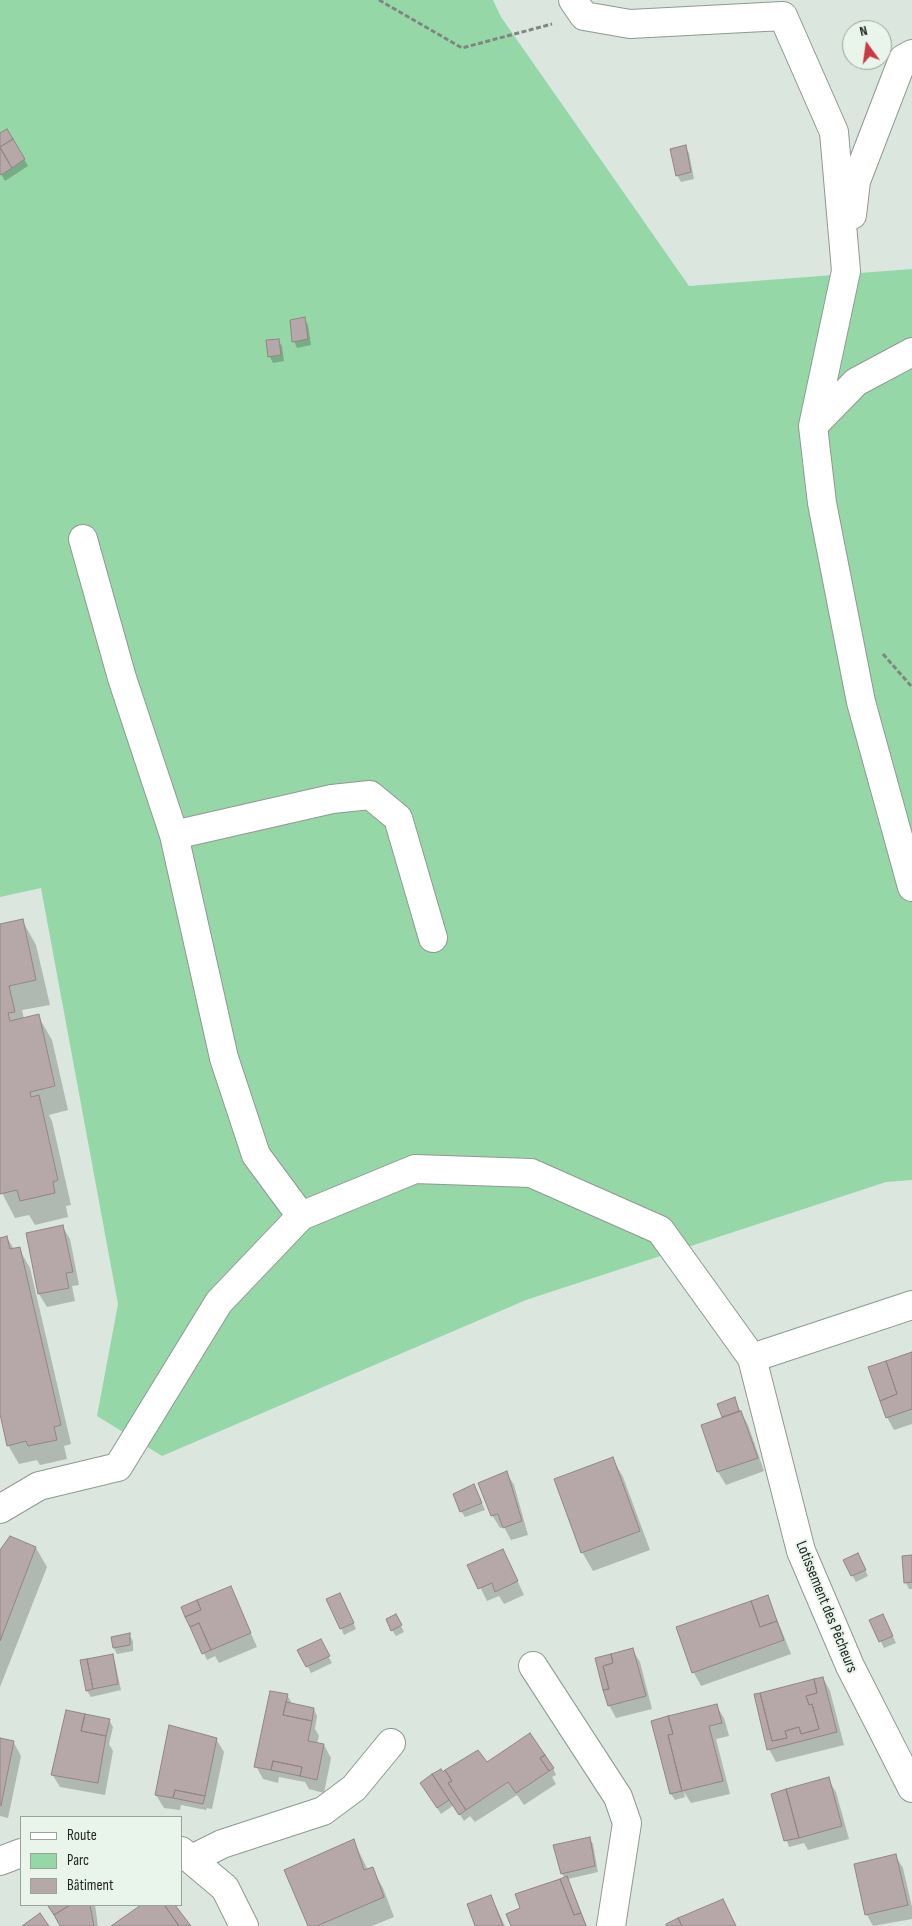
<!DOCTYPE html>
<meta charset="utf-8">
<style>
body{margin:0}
#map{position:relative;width:912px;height:1926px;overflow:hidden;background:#dbe6de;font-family:"Sofia Sans Condensed",sans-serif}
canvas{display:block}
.legend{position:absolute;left:20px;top:1816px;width:162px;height:90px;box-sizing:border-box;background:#e9f4eb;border:1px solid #99a29b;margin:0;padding:6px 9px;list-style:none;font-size:15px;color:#222623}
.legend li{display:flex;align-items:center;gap:10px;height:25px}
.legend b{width:25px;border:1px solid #99a29b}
.north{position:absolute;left:842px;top:20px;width:50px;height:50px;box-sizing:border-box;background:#e9f4eb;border:1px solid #99a29b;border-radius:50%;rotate:346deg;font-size:14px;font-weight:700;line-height:20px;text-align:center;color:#222623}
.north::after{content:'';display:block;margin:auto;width:18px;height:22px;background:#ca3a43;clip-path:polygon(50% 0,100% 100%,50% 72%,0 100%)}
</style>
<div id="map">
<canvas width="912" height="1926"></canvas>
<ul class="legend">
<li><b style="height:6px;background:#fff"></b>Route</li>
<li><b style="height:14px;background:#96d7a8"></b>Parc</li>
<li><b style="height:14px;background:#b6a8a8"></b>Bâtiment</li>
</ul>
<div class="north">N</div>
</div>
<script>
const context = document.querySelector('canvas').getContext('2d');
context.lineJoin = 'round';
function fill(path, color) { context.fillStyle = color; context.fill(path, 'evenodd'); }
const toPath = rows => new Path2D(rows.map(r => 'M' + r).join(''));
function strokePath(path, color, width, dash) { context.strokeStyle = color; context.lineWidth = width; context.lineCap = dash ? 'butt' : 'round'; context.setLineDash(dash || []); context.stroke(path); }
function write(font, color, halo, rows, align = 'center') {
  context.font = font + ' "Sofia Sans Condensed",sans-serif'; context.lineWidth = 4; context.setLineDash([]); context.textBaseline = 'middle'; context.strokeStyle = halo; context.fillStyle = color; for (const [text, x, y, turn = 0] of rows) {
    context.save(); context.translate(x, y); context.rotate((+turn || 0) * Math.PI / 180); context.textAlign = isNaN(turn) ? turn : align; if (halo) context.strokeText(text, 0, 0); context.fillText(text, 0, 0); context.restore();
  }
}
fill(toPath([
 [0,0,493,0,501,17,689,286,912,269,912,1180,886,1182,526,1300,162,1456,97,1416,118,1304,41,888,0,897]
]), '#96d7a8');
fill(toPath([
 [7,130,28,166,5,181,0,172,0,134],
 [685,147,689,153,694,179,681,182,677,175],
 [304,318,308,325,311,345,297,348,294,341],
 [278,340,282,346,284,361,273,363,270,357],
 [22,920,36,945,50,1005,22,1010,24,1019,38,1016,52,1040,68,1110,49,1115,52,1121,71,1205,66,1206,68,1217,35,1225,29,1215,15,1218,0,1189,0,925],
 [62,1226,70,1239,79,1285,72,1286,75,1301,47,1307,39,1294,27,1234],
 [7,1238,14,1249,19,1249,30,1268,71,1444,64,1446,67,1459,40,1465,37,1460,19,1464,8,1445,0,1408,0,1239],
 [912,1353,912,1424,894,1430,887,1417],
 [734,1399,748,1425,764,1471,726,1485,718,1472,724,1418,718,1404],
 [612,1458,623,1477,650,1550,593,1571,582,1552],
 [506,1472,514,1485,528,1535,511,1540,504,1527,500,1528,492,1515],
 [477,1492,485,1510,465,1517,461,1511],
 [36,1548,47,1567,0,1687,0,1552],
 [503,1550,524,1595,504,1604,499,1596,487,1601,469,1565],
 [912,1557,912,1589,909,1589,906,1583],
 [844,1561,861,1561,868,1576,856,1582],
 [230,1587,257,1647,219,1663,215,1656,207,1660,183,1607],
 [768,1597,791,1654,701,1686,694,1673,678,1628],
 [343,1601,356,1629,344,1635,341,1628],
 [871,1621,886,1621,896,1643,884,1648],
 [399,1622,404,1632,396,1636,392,1630],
 [129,1635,133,1641,133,1651,117,1654,114,1648],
 [320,1641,332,1663,311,1673,299,1650],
 [632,1649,640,1662,652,1709,616,1718,609,1705],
 [112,1656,115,1662,121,1690,91,1697,87,1691,81,1661],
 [823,1678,830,1691,844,1745,776,1762,769,1749],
 [287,1695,293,1705,314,1709,317,1716,315,1729,319,1736,317,1744,324,1745,331,1758,324,1793,309,1789,305,1782,279,1777,278,1783,263,1779,256,1766],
 [716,1705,724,1718,729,1736,716,1739,730,1794,691,1803,684,1792,685,1797,675,1800,671,1794],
 [109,1720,113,1727,109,1744,113,1751,105,1795,60,1787,52,1774],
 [170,1727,187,1730,189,1733,216,1739,224,1752,212,1809,207,1808,206,1810,181,1805,180,1810,164,1808,156,1795],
 [0,1740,14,1743,21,1756,8,1818,0,1816],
 [486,1763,553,1768,556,1775,552,1777,556,1784,524,1805,517,1795,475,1822,470,1816,464,1821,454,1805,441,1814,421,1783,440,1771,443,1774],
 [828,1779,836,1792,849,1839,808,1850,804,1843,789,1847,772,1795],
 [589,1838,593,1844,598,1872,568,1879,587,1926,513,1926,521,1909,565,1879,562,1873],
 [353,1840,368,1870,372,1869,383,1888,394,1917,372,1926,309,1926],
 [895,1855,903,1868,912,1907,912,1919,873,1926,867,1915,855,1865],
 [491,1896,505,1926,477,1926],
 [52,1905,95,1905,98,1926,61,1926,50,1906]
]), '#0003');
const building = toPath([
 [7,129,13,139,0,147,0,133,7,129],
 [13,139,25,159,12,168,0,147,13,139],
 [686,145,691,172,676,176,670,149,686,145],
 [0,148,12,168,1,175,0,174,0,148],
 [305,317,308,339,292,342,290,320,305,317],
 [279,339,281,355,268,357,266,340,279,339],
 [23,919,36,980,9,986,15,1012,8,1013,10,1021,39,1014,55,1086,30,1092,31,1097,39,1095,58,1180,53,1182,55,1193,20,1201,17,1190,0,1194,0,924,23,919],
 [63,1225,73,1272,66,1273,69,1288,38,1294,26,1233,63,1225],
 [7,1236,10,1249,20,1247,61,1425,54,1427,57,1440,28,1446,26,1441,7,1446,0,1414,0,1238,7,1236],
 [912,1352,912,1409,886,1418,880,1401,897,1394,886,1361,912,1352],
 [886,1361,897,1394,880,1401,868,1367,886,1361],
 [735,1397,739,1411,722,1417,717,1404,735,1397],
 [741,1411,758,1458,717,1472,701,1425,741,1411],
 [613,1457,640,1531,581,1553,554,1479,613,1457],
 [507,1471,522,1521,503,1528,498,1514,491,1516,478,1483,507,1471],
 [474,1484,482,1503,460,1512,453,1494,474,1484],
 [10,1536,36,1547,0,1641,0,1550,10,1536],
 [503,1549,518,1581,495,1592,492,1583,478,1589,467,1565,503,1549],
 [858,1553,866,1570,851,1576,843,1560,858,1553],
 [912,1555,912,1582,904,1583,902,1556,912,1555],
 [231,1586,251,1633,211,1650,199,1623,190,1627,185,1617,201,1610,197,1600,231,1586],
 [340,1593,354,1623,340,1629,326,1599,340,1593],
 [768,1595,777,1621,760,1627,751,1601,768,1595],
 [197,1600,201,1610,185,1617,181,1607,197,1600],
 [751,1601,760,1627,777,1621,784,1640,692,1673,676,1627,751,1601],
 [396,1614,402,1625,391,1631,386,1619,396,1614],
 [883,1614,893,1636,879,1642,869,1620,883,1614],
 [199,1623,211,1650,202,1654,190,1627,199,1623],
 [130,1633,130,1645,113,1648,111,1637,130,1633],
 [321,1639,330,1656,306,1667,297,1650,321,1639],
 [633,1648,646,1696,608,1706,603,1690,609,1689,603,1666,613,1663,611,1654,633,1648],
 [113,1654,118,1684,93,1689,87,1659,113,1654],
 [611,1654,613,1663,603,1666,609,1689,603,1690,595,1658,611,1654],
 [87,1659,93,1689,86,1691,80,1660,87,1659],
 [823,1677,837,1732,767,1750,754,1694,760,1693,772,1741,787,1738,785,1731,799,1727,801,1734,819,1729,812,1704,809,1705,806,1696,817,1693,814,1679,823,1677],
 [814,1679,817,1693,806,1696,809,1705,812,1704,819,1729,801,1734,799,1727,785,1731,787,1738,772,1741,760,1693,814,1679],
 [270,1691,288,1694,283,1715,312,1721,308,1741,324,1744,317,1780,300,1776,302,1767,273,1761,271,1770,254,1767,270,1691],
 [286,1702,314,1708,312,1721,283,1715,286,1702],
 [717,1704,722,1723,709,1726,723,1781,682,1791,668,1735,673,1734,668,1716,717,1704],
 [66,1710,85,1714,81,1731,106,1736,98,1783,51,1775,66,1710],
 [85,1714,110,1719,106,1736,81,1731,85,1714],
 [668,1716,673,1734,668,1735,682,1791,670,1794,651,1721,668,1716],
 [169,1725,217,1738,205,1796,175,1790,173,1798,155,1795,169,1725],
 [530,1733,545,1755,540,1758,549,1771,516,1793,508,1782,466,1810,448,1783,452,1781,445,1770,478,1750,487,1762,530,1733],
 [0,1738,14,1741,1,1806,0,1805,0,1738],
 [545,1755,554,1768,549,1771,540,1758,545,1755],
 [273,1761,302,1767,300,1776,271,1770,273,1761],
 [441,1769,443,1772,445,1770,452,1781,448,1783,466,1810,459,1815,432,1774,441,1769],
 [432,1774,449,1800,437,1808,420,1783,432,1774],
 [829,1777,842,1826,799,1838,786,1789,829,1777],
 [786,1789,799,1838,784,1841,771,1794,786,1789],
 [175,1790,205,1796,203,1804,173,1798,175,1790],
 [590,1837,595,1866,561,1874,553,1845,590,1837],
 [354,1839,364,1870,373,1867,384,1897,317,1926,308,1926,284,1870,354,1839],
 [896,1854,908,1905,865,1915,854,1864,896,1854],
 [567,1876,581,1913,574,1915,560,1879,567,1876],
 [560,1879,574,1915,581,1913,586,1926,511,1926,506,1914,520,1908,515,1894,560,1879],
 [491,1895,503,1926,475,1926,467,1904,491,1895],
 [723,1899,736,1926,682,1926,678,1918,723,1899],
 [50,1905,70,1905,54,1915,48,1906,50,1905],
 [70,1905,90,1905,94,1926,60,1926,54,1915,70,1905],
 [141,1905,168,1905,165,1906,179,1926,111,1926,141,1905],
 [168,1905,175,1905,191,1926,179,1926,165,1906,168,1905],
 [40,1913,49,1926,22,1926,40,1913],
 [678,1918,682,1926,666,1926,666,1924,678,1918]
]);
fill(building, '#b6a8a8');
strokePath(building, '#938584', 1);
const street = toPath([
 [573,0,584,16,630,24,783,16,834,132,846,271,813,426],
 [852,215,856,181,903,59,912,54],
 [912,352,856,382,813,426,822,503,861,702,912,887],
 [83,539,122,678,174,835,224,1058,256,1155,301,1216],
 [174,835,332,799,370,795,398,818,433,938],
 [752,1358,912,1305],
 [0,1509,39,1486,118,1467,219,1302,301,1216,415,1169,531,1173,660,1230,752,1358,801,1551,850,1666,912,1788],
 [533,1666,618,1797,627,1823,611,1926],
 [181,1851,225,1888,244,1926],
 [192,1859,222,1844,323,1811,354,1788,391,1743],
 [0,1861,21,1853]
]);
strokePath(street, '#8f9991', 30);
strokePath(toPath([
 [379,0,462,48,552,24],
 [883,654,912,687]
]), '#7f8681', 3, [5, 2.5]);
strokePath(street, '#fff', 28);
write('16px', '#222623', '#e9f4eb', [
 ["Lotissement des Pêcheurs",826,1607,68]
]);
</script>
